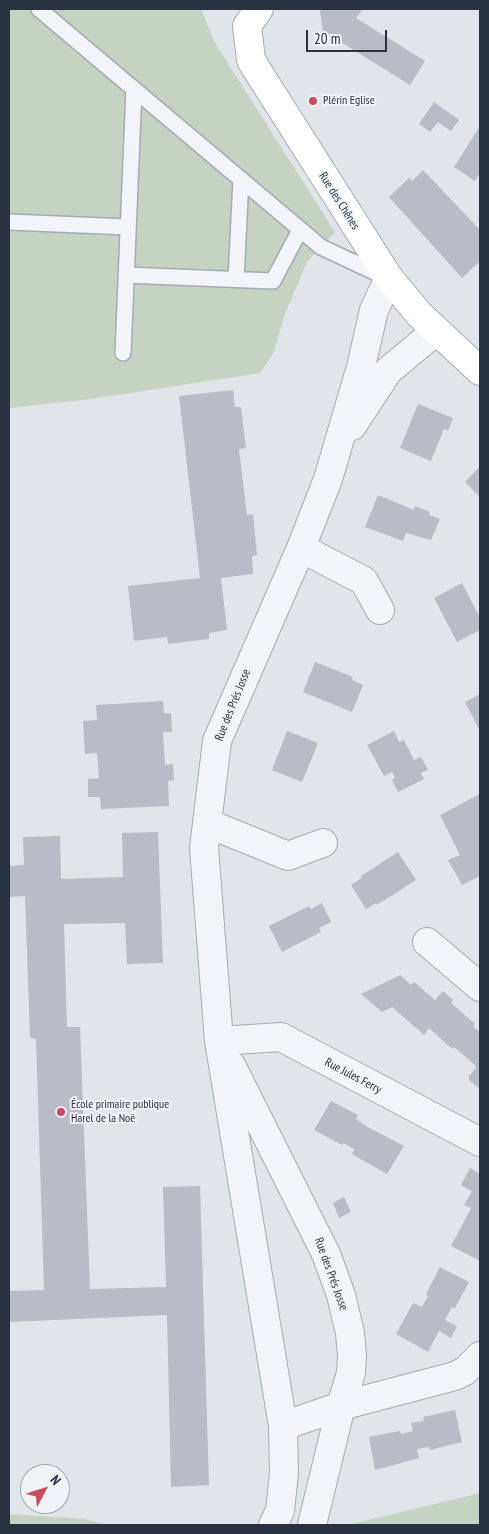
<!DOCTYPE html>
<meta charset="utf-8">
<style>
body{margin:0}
#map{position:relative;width:489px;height:1534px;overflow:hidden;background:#e1e4e9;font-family:"PT Sans Narrow",sans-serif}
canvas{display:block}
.frame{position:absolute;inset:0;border:10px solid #2a3140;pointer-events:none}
.north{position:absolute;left:20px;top:1464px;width:50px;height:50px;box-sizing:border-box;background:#f0f3f6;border:1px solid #a1a5ad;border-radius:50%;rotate:50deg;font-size:14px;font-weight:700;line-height:20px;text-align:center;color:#2a3140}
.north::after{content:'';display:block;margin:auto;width:18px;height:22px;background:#c94b5c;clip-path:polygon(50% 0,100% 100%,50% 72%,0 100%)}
.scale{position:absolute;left:306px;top:30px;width:81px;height:22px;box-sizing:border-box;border:2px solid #2a3140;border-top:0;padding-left:6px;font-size:15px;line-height:18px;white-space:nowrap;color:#2a3140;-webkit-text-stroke:4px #f0f3f6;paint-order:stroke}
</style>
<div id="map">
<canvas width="489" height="1534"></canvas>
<div class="frame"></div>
<div class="north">N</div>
<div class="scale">20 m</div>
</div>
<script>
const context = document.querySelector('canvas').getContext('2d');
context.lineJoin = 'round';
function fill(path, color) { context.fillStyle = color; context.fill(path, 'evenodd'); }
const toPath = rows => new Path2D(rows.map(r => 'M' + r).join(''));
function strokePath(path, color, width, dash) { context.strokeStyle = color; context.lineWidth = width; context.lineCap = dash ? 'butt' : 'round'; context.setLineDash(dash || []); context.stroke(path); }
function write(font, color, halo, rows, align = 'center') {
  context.font = font + ' "PT Sans Narrow",sans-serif'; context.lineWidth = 4; context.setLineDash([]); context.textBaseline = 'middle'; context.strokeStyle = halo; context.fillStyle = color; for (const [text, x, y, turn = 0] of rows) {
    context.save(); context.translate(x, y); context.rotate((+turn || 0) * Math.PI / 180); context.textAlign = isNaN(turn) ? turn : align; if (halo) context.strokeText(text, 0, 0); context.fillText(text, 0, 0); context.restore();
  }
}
fill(toPath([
 [9,9,201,9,215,43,335,232,307,262,285,314,273,354,260,373,91,399,9,408],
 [480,1493,480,1525,348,1525],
 [9,1514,84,1519,108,1525,9,1525]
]), '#c6d2c2');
fill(toPath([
 [321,9,363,9,356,18,425,61,410,85,323,31,320,11],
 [434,102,459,120,451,131,438,122,430,132,419,124],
 [480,126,480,173,475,181,454,167],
 [423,170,480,230,480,261,462,278,389,197,409,178,412,181],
 [233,390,235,407,241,407,246,448,239,449,247,515,253,514,257,555,252,556,253,574,221,578,227,630,209,633,209,639,168,644,167,637,134,641,128,586,200,578,179,396],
 [418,404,453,418,448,431,444,429,431,461,400,448],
 [480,466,480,497,465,482],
 [378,495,414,510,415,506,430,512,429,515,440,519,431,540,406,533,403,541,365,527],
 [462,583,480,618,480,630,457,642,434,598],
 [315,662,353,677,352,680,363,685,352,712,303,692],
 [480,694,480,731,465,702],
 [163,701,164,713,171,713,172,732,163,732,165,765,173,764,174,780,168,781,169,806,101,809,100,797,88,797,88,779,99,778,97,753,85,754,83,721,97,720,96,705],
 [287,731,318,743,302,782,272,770],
 [394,731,399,742,404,740,414,760,421,757,428,770,421,773,424,779,398,792,392,780,395,778,392,772,384,776,367,745],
 [480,794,480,876,462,885,448,860,460,855,440,815],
 [158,832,163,963,127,964,125,923,64,924,67,1027,80,1027,90,1289,166,1287,163,1187,200,1186,209,1485,171,1487,167,1315,9,1322,9,1291,44,1290,36,1039,30,1038,25,896,9,897,9,866,24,865,23,837,60,836,61,879,123,877,122,833],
 [398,852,416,880,377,905,376,903,366,909,351,885,362,878,361,876],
 [322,903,331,922,319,928,321,932,282,952,269,926,309,906,311,909],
 [400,975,411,985,414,982,435,1000,443,991,453,1000,451,1003,475,1024,473,1026,480,1033,480,1089,469,1080,469,1076,476,1068,475,1065,454,1047,452,1049,429,1028,424,1035,392,1007,382,1012,361,994],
 [331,1101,358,1115,356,1119,366,1126,404,1146,387,1174,352,1154,354,1149,343,1143,342,1145,314,1130],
 [470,1168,480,1174,480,1261,451,1246,471,1208,464,1205,472,1191,461,1185],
 [344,1197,351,1212,339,1218,333,1203],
 [440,1267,469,1282,455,1308,452,1307,445,1320,457,1326,451,1338,439,1331,428,1352,396,1334,413,1303,422,1307,428,1296,426,1294],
 [455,1410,462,1442,430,1450,429,1447,417,1449,419,1458,375,1470,369,1437,400,1431,401,1434,413,1431,411,1423,424,1421,423,1417]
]), '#b8bdc5');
const lane = toPath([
 [39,9,321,247,385,277],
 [9,222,128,227],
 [126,275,273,281,300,230],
 [236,279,241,179],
 [123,353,134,89]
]);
const street = toPath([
 [352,426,388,371,436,331],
 [301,548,364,581,380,610],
 [207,823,288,856,323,843],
 [427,942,480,987],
 [219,1041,281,1037,480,1142],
 [231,1065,326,1254,341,1295,350,1333,352,1355,351,1373,341,1406,312,1525],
 [283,1426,341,1406,455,1376,465,1371,480,1356],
 [273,1525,280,1511,284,1473,283,1426,219,1041,204,848,217,741,301,548,328,479,361,367,374,310,389,278]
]);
const secondary = toPath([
 [259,9,247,26,251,60,257,70,389,278,419,314,480,371]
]);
strokePath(lane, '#a6abb3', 18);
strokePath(street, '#a6abb3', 30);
strokePath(secondary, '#a6abb3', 30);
strokePath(lane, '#f3f4f7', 15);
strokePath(street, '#f3f4f7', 28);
strokePath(secondary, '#fff', 28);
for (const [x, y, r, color] of [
 [313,101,5,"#c94b5c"],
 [61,1112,5,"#c94b5c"]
]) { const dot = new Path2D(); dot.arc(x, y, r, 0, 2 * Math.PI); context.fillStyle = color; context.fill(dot); strokePath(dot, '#f0f3f6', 2); }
write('12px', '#2a3140', '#f0f3f6', [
 ["Plérin Eglise",323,101],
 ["École primaire publique",71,1105],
 ["Harel de la Noë",71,1119]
], 'left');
write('12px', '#2a3140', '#f0f3f6', [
 ["Rue des Chênes",339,201,58],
 ["Rue des Prés Josse",233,705,-68],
 ["Rue Jules Ferry",353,1076,28],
 ["Rue des Prés Josse",331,1274,70]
]);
</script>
